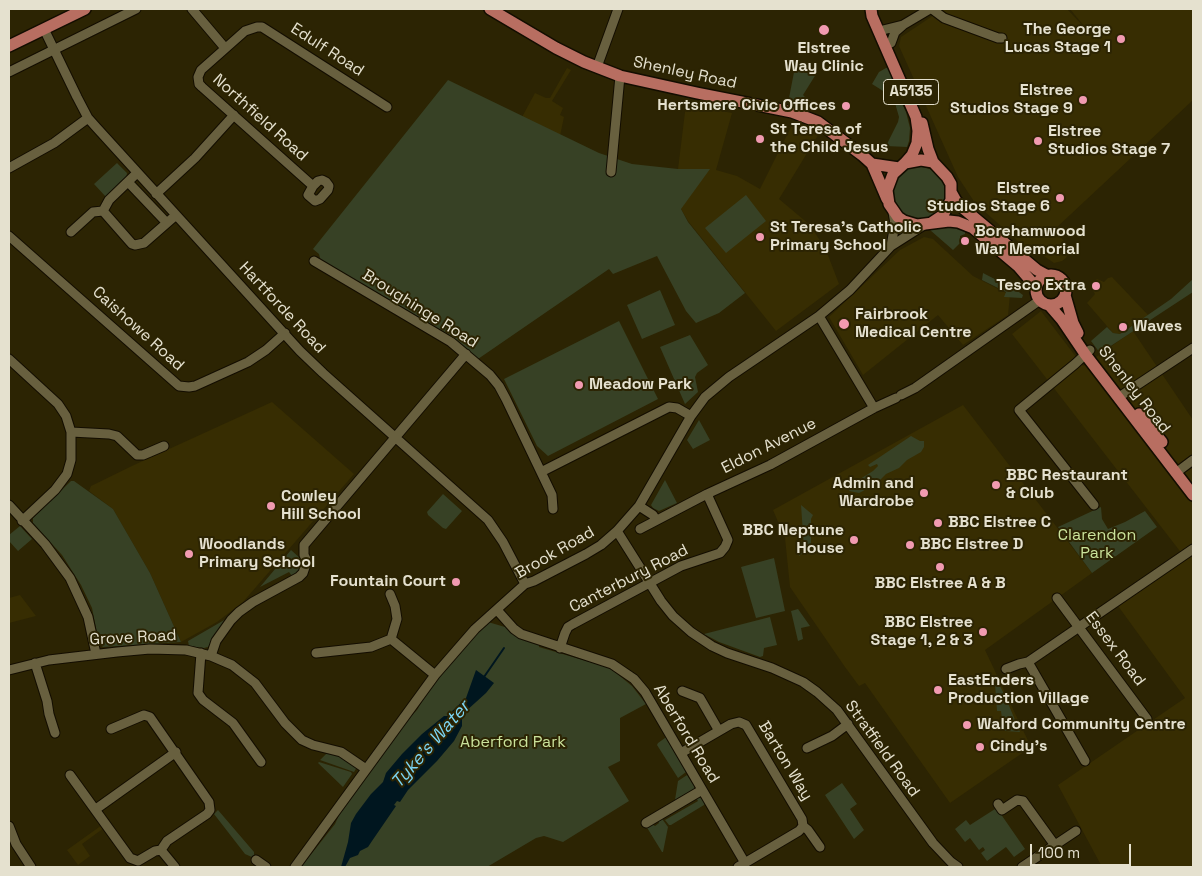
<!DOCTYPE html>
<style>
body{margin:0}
#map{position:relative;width:1202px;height:876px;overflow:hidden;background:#2c2403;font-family:"Space Grotesk",sans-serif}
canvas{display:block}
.frame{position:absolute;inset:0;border:10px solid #e5e1cf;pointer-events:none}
.scale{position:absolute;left:1030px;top:844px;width:101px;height:22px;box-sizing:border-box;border:2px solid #e5e1cf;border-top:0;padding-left:6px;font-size:15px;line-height:18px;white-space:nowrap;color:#e5e1cf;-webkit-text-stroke:4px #2c2403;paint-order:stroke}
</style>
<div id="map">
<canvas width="1202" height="876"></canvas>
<div class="frame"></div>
<div class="scale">100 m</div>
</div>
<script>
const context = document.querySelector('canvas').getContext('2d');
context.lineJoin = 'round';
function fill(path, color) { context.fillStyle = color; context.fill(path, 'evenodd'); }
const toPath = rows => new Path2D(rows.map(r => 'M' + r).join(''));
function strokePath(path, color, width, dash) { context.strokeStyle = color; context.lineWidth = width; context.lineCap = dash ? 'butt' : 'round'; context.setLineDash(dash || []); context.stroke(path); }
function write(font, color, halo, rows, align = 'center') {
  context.font = font + ' "Space Grotesk",sans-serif'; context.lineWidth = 4; context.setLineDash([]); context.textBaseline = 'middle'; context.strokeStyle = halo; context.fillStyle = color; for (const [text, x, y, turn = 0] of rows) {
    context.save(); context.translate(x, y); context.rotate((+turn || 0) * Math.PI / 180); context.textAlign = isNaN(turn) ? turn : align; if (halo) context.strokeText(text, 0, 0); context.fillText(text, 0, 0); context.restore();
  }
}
fill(toPath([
 [943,9,1067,9,1088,31,1070,9,1193,9,1193,100,1055,229,1066,244,1069,252,1066,258,1062,261,1054,263,1038,252,1029,251,975,203,958,177,899,46,901,37],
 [567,68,571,70,552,101,563,108,560,115,564,117,560,136,522,117,535,93,546,98,550,98],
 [686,104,732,113,716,170,737,176,760,189,795,119,820,132,779,199,810,225,826,250,839,284,776,331,688,221,681,209,678,169],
 [924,237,933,239,973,276,1010,295,1008,315,963,345,938,315,863,375,829,317,900,250],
 [1112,277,1148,315,1120,334,1113,333,1087,303,1095,294,1090,286,1097,279,1104,282,1108,278],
 [1041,311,1083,366,1133,331,1193,420,1193,867,1102,867,1058,785,1185,698,1118,606,1186,559,1012,334],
 [272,402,354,474,243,602,217,622,181,642,150,573,113,509,89,491,91,486,134,465],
 [963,405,1092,573,985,650,1031,747,950,803,865,683,859,686,845,667,790,587,785,538,773,510],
 [20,595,36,616,9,623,9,598],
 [102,825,104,828,82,844,90,856,78,865,67,850]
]), '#372d02');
fill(toPath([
 [799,63,809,65,818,71,803,95,809,101,806,108,792,104,789,98,795,67],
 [886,68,888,68,898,91,899,101,872,84,879,72],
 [448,80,599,153,632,164,678,169,710,169,681,209,688,222,745,293,719,313,696,323,686,311,657,256,613,274,609,269,478,359,321,262,319,254,313,249],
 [897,102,902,104,906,112,910,128,909,141,907,147,886,146,898,122,899,117,895,103],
 [117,163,127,173,126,179,106,197,94,184],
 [920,166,933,170,942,178,946,193,944,203,935,214,927,219,910,218,900,211,894,200,894,188,898,176,906,168],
 [746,195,766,221,726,253,705,228],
 [949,227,965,229,965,234,960,236,960,243,953,250,930,230],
 [983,273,1016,290,1023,295,1022,298,1004,297,1006,292,982,280],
 [1193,279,1193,292,1100,353,1091,341,1107,327,1113,333,1120,334,1126,330,1171,299],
 [660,290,675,325,642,339,627,305],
 [619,321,658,399,548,456,537,446,504,379],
 [690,335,708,365,697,373,695,377,698,392,685,404,660,347],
 [699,420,710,440,693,449,687,440],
 [911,436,920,441,924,441,924,447,921,452,907,460,899,468,886,474,877,483,871,485,863,491,859,493,849,491,852,484,873,471,878,466,877,464,870,467,868,465],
 [665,480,677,503,659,511,653,508,651,505],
 [71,481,74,481,113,509,150,573,181,642,103,647,99,643,92,608,81,585,62,555,33,523,33,518],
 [443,494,462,511,446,529,443,528,428,515,427,512],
 [801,505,813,515,811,519,811,547,799,556,799,553,804,548],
 [1101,507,1102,519,1108,529,1125,522,1145,511,1157,527,1092,573,1058,527],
 [20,526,32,539,18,551,9,541,9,535],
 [291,550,301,559,301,565,298,572,292,576,289,572,260,587],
 [774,558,785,611,756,618,741,567],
 [798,609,810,626,801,628,803,639,798,641,791,611],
 [770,617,777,645,764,648,763,656,760,657,719,642,704,634],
 [226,619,208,647,204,648,189,646,188,641],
 [488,622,505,627,520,637,539,644,539,647,610,668,632,686,646,704,620,718,620,761,608,767,629,801,563,842,544,836,536,838,487,867,301,867,335,824,340,813,404,723,417,710,437,676,461,649],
 [998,682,1005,696,1020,732,1005,731,1002,726,1008,722,1005,717,1002,719,1001,711,997,711,995,684],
 [665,738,666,738,686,772,678,778,657,745,658,743],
 [327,753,336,754,357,767,354,772,320,760],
 [319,762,351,772,352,774,343,787,318,763],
 [687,775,694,786,694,789,675,800,678,781],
 [842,783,857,804,850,809,864,830,854,839,825,795],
 [695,796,701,798,705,803,704,805,671,825,669,825,665,820,698,801],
 [995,809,998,810,1025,849,1014,857,1006,847,987,861,981,853,985,850,983,847,979,850,970,838,965,842,955,829,966,820,970,825],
 [218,810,254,852,254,858,245,854,214,814],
 [660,816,668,827,663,852,662,852,646,826,652,824,655,826,659,823,658,820]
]), '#374125');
fill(toPath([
 [476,670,494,683,486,693,465,712,462,719,462,726,454,741,437,761,408,790,400,802,397,801,394,805,396,806,372,841,368,847,360,851,358,855,350,858,345,867,341,867,348,842,351,823,356,814,371,794,383,782,386,773,402,754,422,734,444,716,447,716,466,698]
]), '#00161f');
strokePath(toPath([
 [484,677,504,648]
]), '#00161f', 2);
const minor = toPath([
 [192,9,225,48],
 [932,9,944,18,998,38,1002,38],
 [44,29,77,97,88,118,96,127,300,351,323,373,488,520,503,542,525,584],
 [879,31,903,25],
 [891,43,895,32,903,25,930,9],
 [597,67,618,9],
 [9,72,136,9],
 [9,168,54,143,88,118],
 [611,172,620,76],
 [128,182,166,222],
 [313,186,308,195,315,201,320,199,328,190,329,186,326,182,322,180,318,181,313,186,202,87,199,84,198,77,201,70,245,31,257,27,262,27,387,107],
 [156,194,195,158,234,115],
 [103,211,132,244,135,245,144,243,176,215],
 [103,211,109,200,137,173],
 [71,232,93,212,103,211],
 [9,236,179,386,189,387,195,386,248,362,266,350,285,333],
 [891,246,895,224,893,212],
 [314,261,451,342,490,375,499,386,506,399,552,495,553,509],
 [819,316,874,408],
 [1090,350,1075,364,1019,410,1094,505],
 [9,359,58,404,66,416,71,432,71,460,67,474,55,490,22,521],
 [901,395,915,388,1040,300],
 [1119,397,1193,348],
 [71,432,109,434,117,436,137,455,143,455,164,446],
 [541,472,669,407,677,408,691,416],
 [1177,472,1193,460],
 [9,505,45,544,70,578,88,617,96,654],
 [639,506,653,515,656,520],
 [640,529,707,494,770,465,874,408,896,398],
 [617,531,661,601,673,616,691,632,712,646,727,653,772,668,803,682,817,692,837,710,933,843,951,862,958,867],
 [390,594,395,606,397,619,391,639],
 [1057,598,1147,719],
 [497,610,514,629,521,634,612,664,634,679,645,692,745,863],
 [560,648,565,633,568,627,573,624,681,566,720,553,725,547,728,540,707,494],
 [201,653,198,693,203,700,233,723,261,762],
 [316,653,371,647,391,639,435,675],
 [211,656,216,641,231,620,239,612,253,602,299,577,303,573,307,561,304,555,304,545,466,354],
 [1028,662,1085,761],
 [35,663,47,701,49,714,55,733],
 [1006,669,1019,664,1028,662,1193,549],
 [9,670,49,660,117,652,150,649,186,650,211,656,232,665,255,683,285,723,302,740,313,745,341,752,366,769],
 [682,691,700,698,719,731],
 [111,729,144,715,150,717,209,802,210,810,207,814,167,841,161,850],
 [807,748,832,736,848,724],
 [681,753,731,724,739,722,746,725,802,819,803,826,808,830,820,847],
 [70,775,130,858,138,861,155,851,161,850],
 [998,804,1002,810,1017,800,1023,801,1054,844],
 [96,809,176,752],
 [646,823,702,790],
 [9,826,16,844,31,867],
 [161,850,175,867],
 [256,860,266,867],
 [295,867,435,675,475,629,525,584,534,581,586,554,601,545,617,531,639,506,691,416,705,397,729,377,819,316,850,290,891,246,924,225],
 [738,867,799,831,803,826],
 [1022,867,1076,831]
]);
const major = toPath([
 [490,9,556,48,584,62,620,76,697,93,792,112,818,122,862,155,872,164,887,199],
 [871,9,872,16,916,117,918,131,917,143,912,155,905,163],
 [9,46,85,9],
 [922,123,928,149,933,162],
 [872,164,899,168],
 [951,192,956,201,964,209,1037,270,1048,276],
 [931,223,943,215,951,200,951,184,947,177,933,162,921,160,905,163,893,174,887,190,889,204,898,217,904,221,917,225,949,221,958,222,973,228,1018,266,1036,287],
 '1036 290a15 15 0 1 1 30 0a15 15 0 1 1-30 0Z',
 [1065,295,1073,323,1078,333],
 [1049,305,1062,320,1085,354,1193,495],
 [1139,414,1162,442]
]);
strokePath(minor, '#130d00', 11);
strokePath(major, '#130d00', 14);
strokePath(minor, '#68603f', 9);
strokePath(major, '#b86e61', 11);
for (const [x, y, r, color] of [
 [824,30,6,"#f19ab1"],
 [1121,39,5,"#f19ab1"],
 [1083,100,5,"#f19ab1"],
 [846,106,5,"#f19ab1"],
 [760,139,5,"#f19ab1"],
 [1038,141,5,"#f19ab1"],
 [1060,198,5,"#f19ab1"],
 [760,237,5,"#f19ab1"],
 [965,241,5,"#f19ab1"],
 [1096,286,5,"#f19ab1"],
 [844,324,6,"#f19ab1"],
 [1123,327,5,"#f19ab1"],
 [579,385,5,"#f19ab1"],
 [996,485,5,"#f19ab1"],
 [924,493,5,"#f19ab1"],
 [271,506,5,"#f19ab1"],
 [938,523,5,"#f19ab1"],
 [854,540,5,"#f19ab1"],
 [910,545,5,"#f19ab1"],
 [189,554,5,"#f19ab1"],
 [940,567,5,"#f19ab1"],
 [456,582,5,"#f19ab1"],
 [983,632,5,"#f19ab1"],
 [938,690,5,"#f19ab1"],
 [967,725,5,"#f19ab1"],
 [980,747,5,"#f19ab1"]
]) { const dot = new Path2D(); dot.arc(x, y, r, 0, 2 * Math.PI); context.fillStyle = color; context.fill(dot); strokePath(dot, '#2c2403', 2); }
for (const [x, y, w] of [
 [911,92,55]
]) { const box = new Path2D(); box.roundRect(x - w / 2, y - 12.5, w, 25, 4); context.fillStyle = '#2c2403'; context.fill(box); strokePath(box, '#e5e1cf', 1); }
write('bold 15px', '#e5e1cf', null, [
 ["A5135",911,92]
]);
write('bold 16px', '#e5e1cf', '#2c2403', [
 ["The George",1111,30,"right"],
 ["Lucas Stage 1",1111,48,"right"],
 ["Elstree",824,49,"center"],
 ["Way Clinic",824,67,"center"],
 ["Elstree",1073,91,"right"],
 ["Studios Stage 9",1073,109,"right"],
 ["Hertsmere Civic Offices",836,106,"right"],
 ["St Teresa of",770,130],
 ["the Child Jesus",770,148],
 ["Elstree",1048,132],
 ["Studios Stage 7",1048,150],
 ["Elstree",1050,189,"right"],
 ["Studios Stage 6",1050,207,"right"],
 ["St Teresa's Catholic",770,228],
 ["Primary School",770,246],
 ["Borehamwood",975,232],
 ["War Memorial",975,250],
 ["Tesco Extra",1086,286,"right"],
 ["Fairbrook",855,315],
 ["Medical Centre",855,333],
 ["Waves",1133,327],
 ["Meadow Park",589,385],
 ["BBC Restaurant",1006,476],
 ["& Club",1006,494],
 ["Admin and",914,484,"right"],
 ["Wardrobe",914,502,"right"],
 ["Cowley",281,497],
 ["Hill School",281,515],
 ["BBC Elstree C",948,523],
 ["BBC Neptune",844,531,"right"],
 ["House",844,549,"right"],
 ["Woodlands",199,545],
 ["Primary School",199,563],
 ["BBC Elstree D",920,545],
 ["Fountain Court",446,582,"right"],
 ["BBC Elstree A & B",940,584,"center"],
 ["BBC Elstree",973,623,"right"],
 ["Stage 1, 2 & 3",973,641,"right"],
 ["EastEnders",948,681],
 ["Production Village",948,699],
 ["Walford Community Centre",977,725],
 ["Cindy's",990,747]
], 'left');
write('16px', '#e5e1cf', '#2c2403', [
 ["Edulf Road",327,50,33],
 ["Shenley Road",685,73,12],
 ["Northfield Road",260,118,42],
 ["Hartforde Road",282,308,47],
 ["Broughinge Road",420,309,32],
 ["Caishowe Road",138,329,42],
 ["Shenley Road",1134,390,52],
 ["Eldon Avenue",769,446,-27],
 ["Brook Road",555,553,-30],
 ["Canterbury Road",629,579,-27],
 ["Grove Road",133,638,-3],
 ["Essex Road",1115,649,53],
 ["Aberford Road",686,734,59],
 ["Stratfield Road",882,749,54],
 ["Barton Way",785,761,59]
]);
write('16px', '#cae29b', '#2c2403', [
 ["Clarendon",1097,536],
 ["Park",1097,554],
 ["Aberford Park",513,743]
]);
write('italic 18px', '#7cd5f4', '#2c2403', [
 ["Tyke's Water",431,745,-49]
]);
</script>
